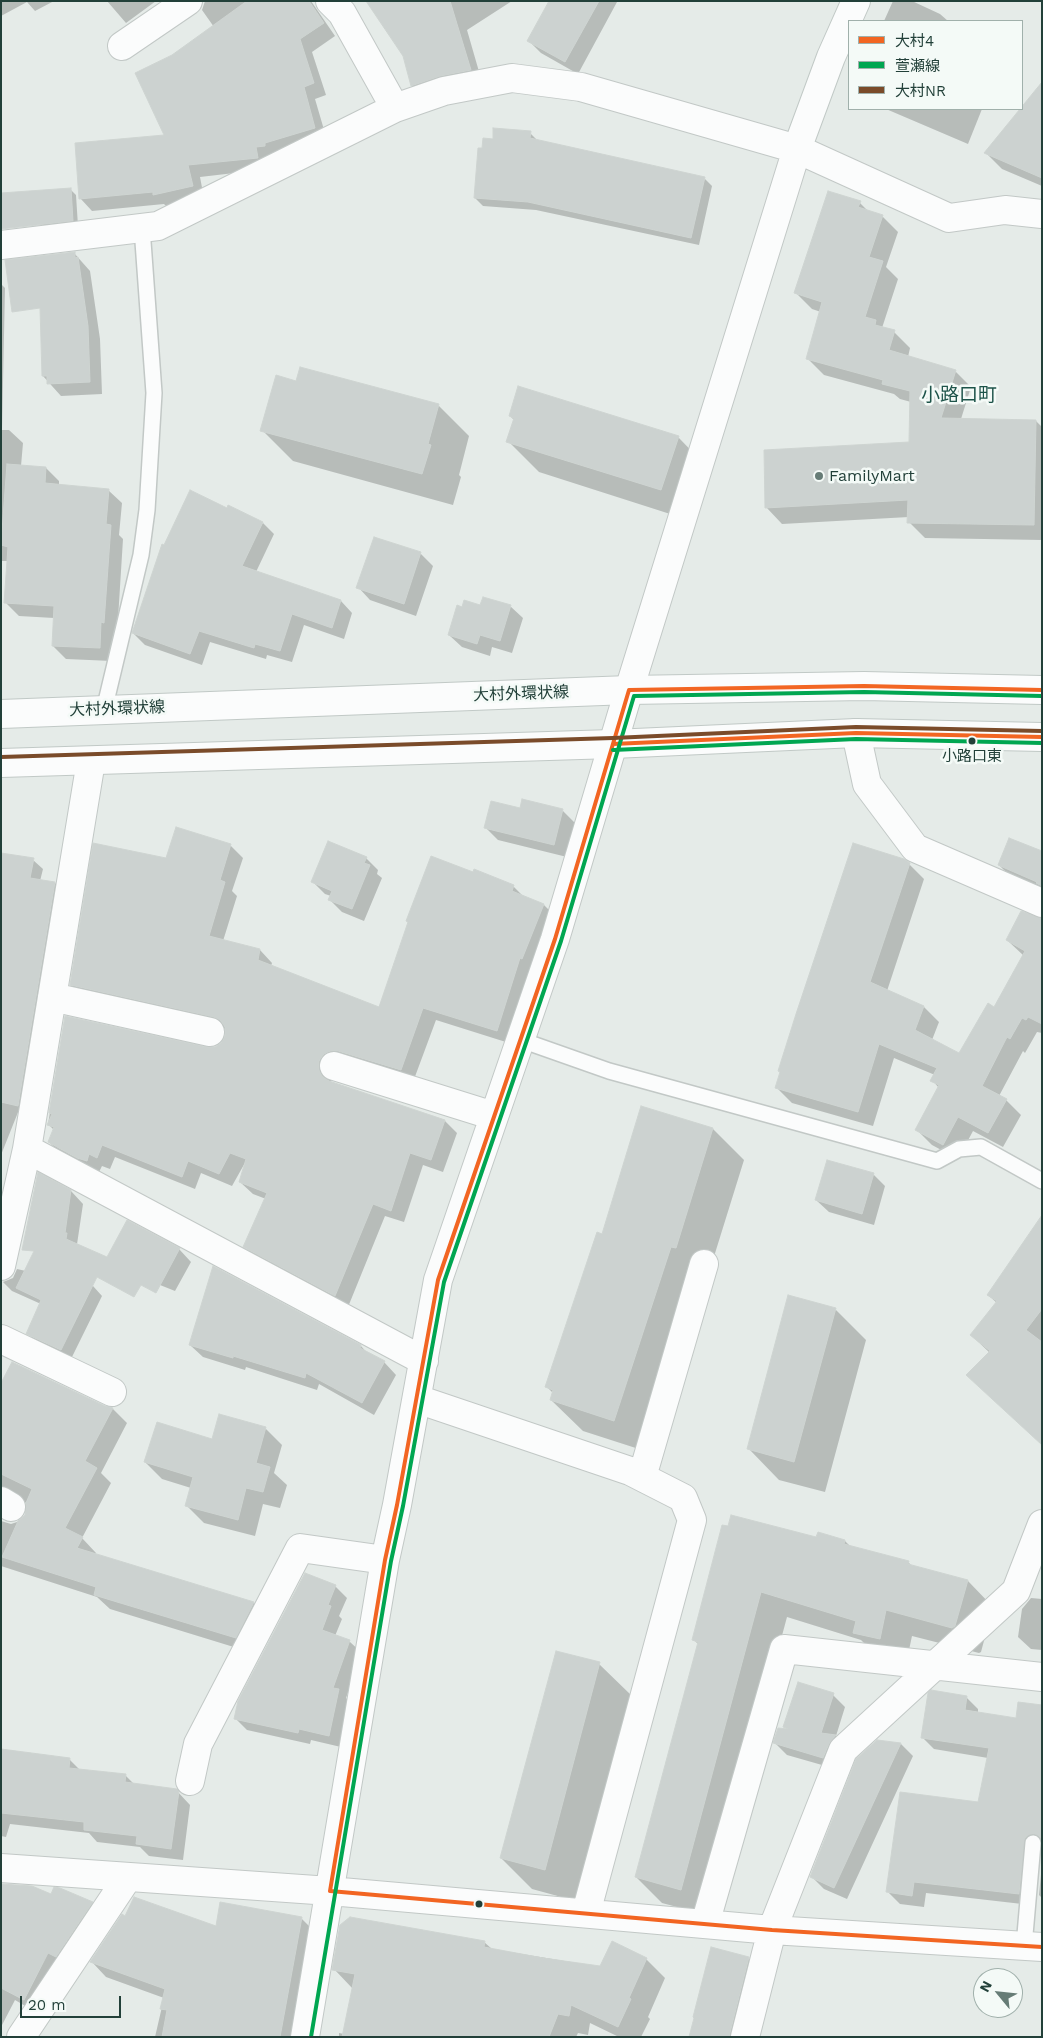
<!DOCTYPE html>
<meta charset="utf-8">
<style>
body{margin:0}
#map{position:relative;width:1043px;height:2038px;overflow:hidden;background:#e5ebe8;font-family:"Work Sans","Noto Sans JP",sans-serif}
canvas{display:block}
.frame{position:absolute;inset:0;border:2px solid #224039;pointer-events:none}
.legend{position:absolute;left:848px;top:20px;width:175px;height:90px;box-sizing:border-box;background:#f4faf7;border:1px solid #a0b0ab;margin:0;padding:6px 9px;list-style:none;font-size:15px;color:#224039}
.legend li{display:flex;align-items:center;gap:10px;height:25px}
.legend b{width:25px;border:1px solid #a0b0ab}
.north{position:absolute;left:973px;top:1968px;width:50px;height:50px;box-sizing:border-box;background:#f4faf7;border:1px solid #a0b0ab;border-radius:50%;rotate:298deg;font-size:14px;font-weight:700;line-height:20px;text-align:center;color:#224039}
.north::after{content:'';display:block;margin:auto;width:18px;height:22px;background:#667c76;clip-path:polygon(50% 0,100% 100%,50% 72%,0 100%)}
.scale{position:absolute;left:20px;top:1996px;width:101px;height:22px;box-sizing:border-box;border:2px solid #224039;border-top:0;padding-left:6px;font-size:15px;line-height:18px;white-space:nowrap;color:#224039;-webkit-text-stroke:4px #f4faf7;paint-order:stroke}
</style>
<div id="map">
<canvas width="1043" height="2038"></canvas>
<div class="frame"></div>
<ul class="legend">
<li><b style="height:6px;background:#f26522"></b>大村4</li>
<li><b style="height:6px;background:#00a651"></b>萱瀬線</li>
<li><b style="height:6px;background:#7a4b2a"></b>大村NR</li>
</ul>
<div class="north">N</div>
<div class="scale">20 m</div>
</div>
<script>
const context = document.querySelector('canvas').getContext('2d');
context.lineJoin = 'round';
function fill(path, color) { context.fillStyle = color; context.fill(path, 'evenodd'); }
const toPath = rows => new Path2D(rows.map(r => 'M' + r).join(''));
function strokePath(path, color, width, dash) { context.strokeStyle = color; context.lineWidth = width; context.lineCap = dash ? 'butt' : 'round'; context.setLineDash(dash || []); context.stroke(path); }
function write(font, color, halo, rows, align = 'center') {
  context.font = font + ' "Work Sans","Noto Sans JP",sans-serif'; context.lineWidth = 5; context.setLineDash([]); context.textBaseline = 'middle'; context.strokeStyle = halo; context.fillStyle = color; for (const [text, x, y, turn = 0] of rows) {
    context.save(); context.translate(x, y); context.rotate((+turn || 0) * Math.PI / 180); context.textAlign = isNaN(turn) ? turn : align; if (halo) context.strokeText(text, 0, 0); context.fillText(text, 0, 0); context.restore();
  }
}
fill(toPath([
 [1,1,54,1,35,11,27,2,1,16],
 [107,1,156,1,126,23],
 [205,1,311,1,335,36,312,52,326,95,315,99,327,140,269,169,200,177,204,198,166,206,164,204,92,211,80,198,166,136,172,56,214,27,202,10],
 [386,1,512,1,467,30,482,82,424,98,412,85,405,56],
 [550,1,617,2,578,74,541,53,529,41],
 [893,1,912,1,940,14,948,21,884,21],
 [1042,90,1042,186,1002,169,986,153],
 [886,109,982,109,968,144],
 [530,133,538,141,704,178,712,186,699,245,536,210,483,206,475,198,483,150,494,140],
 [70,189,76,195,78,226,46,230,40,224],
 [860,203,869,212,882,216,898,232,886,267,898,279,882,328,894,332,910,348,908,357,955,371,971,387,961,419,1036,421,1042,427,1042,540,925,538,909,522,909,517,782,524,766,507,910,443,911,402,900,399,894,394,824,375,808,359,821,312,812,309,796,293],
 [74,253,90,271,100,339,102,394,61,396,43,376],
 [1,284,5,288,2,430,9,430,23,443,21,466,46,468,59,481,59,486,108,490,122,503,119,535,123,539,117,635,114,634,112,661,66,659,53,646,54,618,19,616,6,603,9,561,1,561],
 [297,382,438,405,469,436,459,475,461,477,453,505,293,461,262,430],
 [510,416,678,437,709,469,692,521,539,472,508,441,514,420],
 [263,523,274,534,256,572,341,601,352,613,344,639,304,625,292,662,267,655,266,659,210,642,202,665,145,645,133,633],
 [420,553,433,566,416,616,370,600,358,587],
 [510,606,523,618,512,653,492,647,490,656,462,647,449,635,463,608],
 [523,801,563,811,575,823,567,857,498,840,486,828,521,810],
 [230,845,243,858,232,891,237,896,223,941,260,950,272,963,271,966,379,1008,409,923,407,921,513,886,524,897,544,905,556,917,509,1043,436,1020,413,1082,332,1074,331,1083,445,1121,457,1133,443,1172,423,1165,404,1222,385,1216,348,1307,258,1259,245,1247,266,1199,253,1194,240,1182,246,1161,232,1186,201,1173,195,1189,115,1157,110,1169,102,1166,99,1172,62,1155,49,1142,54,1130,48,1124,66,1017,207,1048,215,1048,222,1044,227,1035,226,1029,84,997,71,985,167,860],
 [1042,853,1042,891,1014,880,999,865],
 [366,858,378,870,377,874,382,878,364,921,342,912,330,900,331,896,325,894,313,882],
 [1,859,33,860,43,869,40,881,55,883,64,893,34,1072,1,1155],
 [909,864,924,879,887,991,924,1007,939,1022,932,1040,959,1054,995,1008,1024,956,1007,940,1042,919,1042,1033,1037,1032,1025,1053,1023,1051,999,1096,1006,1100,1021,1115,1003,1147,973,1131,958,1159,932,1145,917,1130,939,1088,932,1080,935,1075,894,1058,873,1126,792,1103,777,1088],
 [713,1129,744,1160,707,1279,645,1451,583,1431,551,1400,554,1394,547,1387,603,1235],
 [873,1174,885,1186,874,1225,829,1212,816,1200],
 [71,1191,83,1204,76,1251,28,1224],
 [1042,1228,1042,1444,990,1353,971,1335,997,1303,988,1295],
 [179,1249,191,1262,175,1291,120,1269],
 [214,1268,361,1346,368,1354,384,1362,396,1375,374,1415,319,1384,317,1390,246,1367,245,1370,203,1357,190,1345],
 [17,1269,93,1286,102,1296,71,1359,38,1343,28,1334,41,1304,12,1291,3,1282,13,1278],
 [835,1309,866,1340,825,1492,779,1480,748,1448],
 [1,1386,113,1409,127,1423,101,1473,111,1483,82,1538,96,1553,95,1555,254,1603,268,1618,250,1652,110,1609,97,1597,1,1566,1,1521,11,1524,20,1521,25,1516,27,1503,17,1500,1,1510],
 [265,1428,282,1445,274,1473,287,1485,280,1508,263,1504,255,1536,204,1523,187,1506,191,1488,162,1479,145,1462,213,1441],
 [817,1539,845,1541,851,1547,908,1562,912,1566,968,1581,993,1607,981,1652,979,1653,912,1636,906,1664,880,1659,861,1640,787,1617,707,1915,662,1903,636,1877,699,1645,694,1640],
 [335,1586,347,1598,339,1616,342,1619,335,1636,350,1642,362,1653,346,1698,350,1702,341,1747,311,1740,310,1744,247,1730,235,1718],
 [1031,1598,1042,1599,1042,1650,1031,1649,1018,1637,1022,1609],
 [599,1664,631,1695,576,1901,532,1889,501,1858],
 [833,1695,845,1707,836,1736,848,1748,836,1769,787,1755,775,1743,788,1730,785,1727],
 [966,1697,978,1709,978,1714,1017,1719,1042,1706,1042,1846,1035,1854,1031,1905,926,1893,924,1907,900,1904,888,1892,979,1804,988,1758,934,1749,922,1737],
 [878,1741,901,1744,913,1756,847,1899,824,1889,811,1876],
 [1,1749,70,1760,80,1770,125,1775,134,1784,176,1790,190,1805,183,1860,149,1856,140,1847,97,1842,89,1833,10,1824,6,1837,1,1836],
 [1042,1864,1042,1909,1041,1897,1039,1895],
 [1,1885,92,1903,105,1916,52,1984,42,1980,27,2007,15,2000,1,2027],
 [301,1918,316,1933,296,2037,155,2037,164,1998,106,1977,92,1962,217,1928],
 [484,1942,492,1949,601,1967,646,1959,665,1978,648,2017,650,2019,641,2037,619,2037,590,2023,588,2035,578,2033,576,2037,339,2037,339,2033,344,2034,353,1989,334,1969],
 [748,1958,768,1978,753,2037,690,2037]
]), '#0003');
const building = toPath([
 [247,1,309,1,324,23,300,39,314,83,304,87,315,128,265,143,265,146,256,147,258,158,188,165,193,186,153,195,153,192,79,199,75,143,164,135,135,73,172,55,247,1],
 [366,1,450,1,471,70,441,76,411,86,403,56,366,1],
 [549,1,599,1,565,62,527,41,549,1],
 [1042,82,1042,178,984,153,1042,82],
 [493,128,531,131,530,138,705,177,691,238,528,202,474,198,478,148,482,148,483,138,493,139,493,128],
 [71,188,73,221,1,229,1,193,71,188],
 [828,191,861,201,858,207,883,215,869,257,883,261,865,317,876,320,875,325,895,330,889,350,956,370,941,418,1036,420,1034,525,907,523,908,500,765,508,764,450,909,442,910,391,882,384,883,380,806,359,822,302,794,293,828,191],
 [75,252,75,258,78,257,88,326,90,382,47,384,47,376,42,376,40,308,12,312,5,260,75,252],
 [300,367,439,404,428,444,431,445,422,474,260,431,276,375,296,381,300,367],
 [518,386,679,436,661,490,506,442,514,418,509,416,518,386],
 [7,464,46,467,45,483,109,489,106,524,111,525,104,623,101,622,100,648,52,646,54,606,4,603,8,547,1,545,7,464],
 [190,490,227,508,228,505,263,522,242,566,341,600,332,628,292,614,280,651,255,644,254,648,199,631,190,654,132,633,162,544,164,545,190,490],
 [374,537,421,552,404,604,356,588,374,537],
 [483,597,511,605,500,641,480,635,477,644,448,635,457,605,462,607,464,600,480,605,483,597],
 [522,799,563,809,554,845,484,828,491,801,520,808,522,799],
 [176,827,231,844,220,880,225,882,209,936,260,949,258,960,379,1007,408,922,406,921,431,856,473,872,474,869,514,885,512,891,544,904,522,959,520,958,497,1031,423,1008,401,1070,338,1051,331,1051,324,1054,319,1061,319,1070,322,1076,329,1081,445,1120,431,1160,410,1153,391,1211,373,1204,335,1296,243,1247,267,1193,239,1182,246,1159,230,1153,219,1174,188,1161,182,1177,102,1145,97,1158,89,1154,87,1161,77,1158,48,1142,54,1127,47,1125,52,1114,49,1113,65,1016,207,1047,215,1047,221,1043,225,1036,225,1027,220,1020,213,1017,70,985,93,843,166,858,176,827],
 [1009,838,1042,851,1042,886,1036,883,1037,882,998,865,1009,838],
 [328,841,367,857,364,863,370,865,352,909,328,900,332,891,311,882,328,841],
 [853,843,904,859,910,863,870,982,924,1006,915,1030,959,1053,988,1003,994,1007,1025,951,1006,940,1021,911,1042,918,1042,1024,1028,1017,1026,1020,1022,1018,1010,1039,1007,1037,982,1086,1007,1099,988,1133,958,1117,943,1145,915,1130,939,1085,930,1081,937,1068,879,1044,858,1112,775,1088,780,1072,778,1071,796,1014,853,843],
 [1,853,34,858,30,878,55,882,18,1106,1,1102,1,853],
 [641,1106,713,1128,676,1248,671,1247,614,1421,550,1400,553,1390,545,1387,597,1232,602,1234,641,1106],
 [827,1160,874,1173,862,1214,815,1200,827,1160],
 [38,1172,71,1190,65,1233,67,1233,66,1239,107,1257,127,1220,180,1248,156,1293,141,1285,134,1297,97,1277,61,1350,26,1334,41,1300,16,1288,34,1251,22,1250,38,1172],
 [1042,1215,1042,1309,1026,1330,1042,1342,1042,1445,966,1375,990,1351,970,1335,997,1301,987,1295,1042,1215],
 [213,1266,361,1345,360,1348,385,1361,362,1403,306,1373,305,1378,233,1356,233,1358,189,1345,213,1266],
 [788,1295,836,1308,794,1462,747,1449,788,1295],
 [12,1362,105,1406,113,1408,85,1461,97,1468,65,1528,83,1537,77,1548,254,1602,236,1638,94,1595,96,1587,2,1557,18,1521,25,1515,26,1503,32,1489,1,1474,1,1383,12,1362],
 [219,1414,266,1427,256,1463,270,1467,263,1492,246,1488,238,1520,185,1506,193,1477,144,1462,157,1422,212,1439,219,1414],
 [731,1515,816,1537,818,1532,845,1540,844,1544,909,1561,908,1564,968,1580,955,1626,952,1628,886,1610,880,1639,853,1633,856,1621,761,1592,681,1890,635,1877,698,1642,692,1640,722,1525,728,1526,731,1515],
 [305,1573,336,1585,328,1605,331,1606,322,1630,350,1640,333,1688,339,1689,329,1736,299,1729,298,1733,234,1719,238,1701,305,1573],
 [556,1651,600,1662,545,1870,500,1858,556,1651],
 [798,1682,834,1693,821,1733,836,1735,829,1744,823,1758,773,1743,778,1728,788,1729,783,1727,798,1682],
 [931,1690,967,1696,965,1710,1016,1718,1018,1702,1042,1705,1042,1840,1039,1836,1034,1834,1029,1835,1025,1838,1019,1894,914,1882,912,1896,886,1892,900,1792,978,1802,989,1748,921,1738,928,1693,931,1690],
 [877,1740,901,1743,834,1888,810,1877,856,1759,877,1740],
 [1,1749,70,1758,69,1768,126,1774,125,1782,177,1789,179,1791,171,1849,136,1844,137,1836,84,1830,84,1822,1,1813,1,1749],
 [1,1884,32,1886,51,1894,54,1887,60,1888,93,1902,56,1957,48,1953,24,2000,1,1988,1,1884],
 [134,1897,216,1926,220,1902,302,1917,280,2037,162,2037,167,2010,160,2009,165,1989,90,1962,122,1914,125,1916,134,1897],
 [350,1917,485,1941,484,1947,543,1958,600,1966,612,1941,647,1958,629,1998,631,1999,618,2027,571,2005,569,2016,558,2014,549,2037,342,2037,355,1974,332,1970,340,1925,350,1917],
 [711,1947,749,1957,729,2037,689,2037,694,2018,693,2017,711,1947]
]);
fill(building, '#ccd2d0');
strokePath(building, '#ced4d1', 1);
const lane = toPath([
 [104,710,141,555,147,510,154,393,142,228],
 [521,1040,609,1071,937,1161,959,1149,981,1147,1042,1181],
 [1024,1946,1033,1843]
]);
const street = toPath([
 [330,1,342,13,395,108],
 [122,46,188,1],
 [1,245,158,226,395,108,444,91,512,78,581,87,797,149,949,218,1005,210,1042,214],
 [856,733,867,784,915,848,1042,903],
 [52,997,210,1032],
 [334,1066,494,1116],
 [27,1149,424,1361],
 [1,1266,27,1149,91,761],
 [1,1339,112,1392],
 [417,1399,630,1471,683,1498,692,1520,586,1913],
 [642,1477,704,1264],
 [1,1501,11,1507],
 [190,1781,198,1744,300,1548,385,1560],
 [1,1868,330,1891,772,1930,1042,1947],
 [705,1924,784,1649,1042,1677],
 [21,2037,128,1877],
 [305,2037,385,1560,397,1505,438,1280,555,939,629,690,797,149],
 [745,2037,772,1930,843,1750,1016,1591,1042,1524]
]);
const secondary = toPath([
 [797,149,831,57,856,1],
 [1,714,629,690,864,686,1042,690],
 [1,763,613,744,856,733,1042,737]
]);
strokePath(lane, '#c2c8c6', 18);
strokePath(street, '#c2c8c6', 30);
strokePath(secondary, '#c1c9c6', 30);
strokePath(lane, '#fbfcfc', 15);
strokePath(street, '#fbfcfc', 28);
strokePath(secondary, '#fbfcfc', 28);
strokePath(toPath([
 [613,744,856,733,1042,737],
 [330,1891,385,1560,397,1505,438,1280,555,939,629,690,864,686,1042,690],
 [330,1891,772,1930,1042,1947]
]), '#f26522', 4);
strokePath(toPath([
 [613,750,856,739,1042,743],
 [311,2037,391,1561,403,1506,444,1282,561,941,634,696,864,692,1042,696]
]), '#00a651', 4);
strokePath(toPath([
 [1,757,613,738,856,727,1042,731]
]), '#7a4b2a', 4);
for (const [x, y, r, color] of [
 [819,476,5,"#667c76"],
 [972,741,4.5,"#224039"],
 [479,1904,4.5,"#224039"]
]) { const dot = new Path2D(); dot.arc(x, y, r, 0, 2 * Math.PI); context.fillStyle = color; context.fill(dot); strokePath(dot, '#f4faf7', 2); }
write('15px', '#224039', '#f4faf7', [
 ["小路口東",972,757]
]);
write('16px', '#224039', '#f4faf7', [
 ["FamilyMart",829,476]
], 'left');
write('16px', '#224039', '#f4faf7', [
 ["大村外環状線",521,694,-2],
 ["大村外環状線",117,709,-2]
]);
write('19px', '#1d5349', '#f4faf7', [
 ["小路口町",959,395]
]);
</script>
